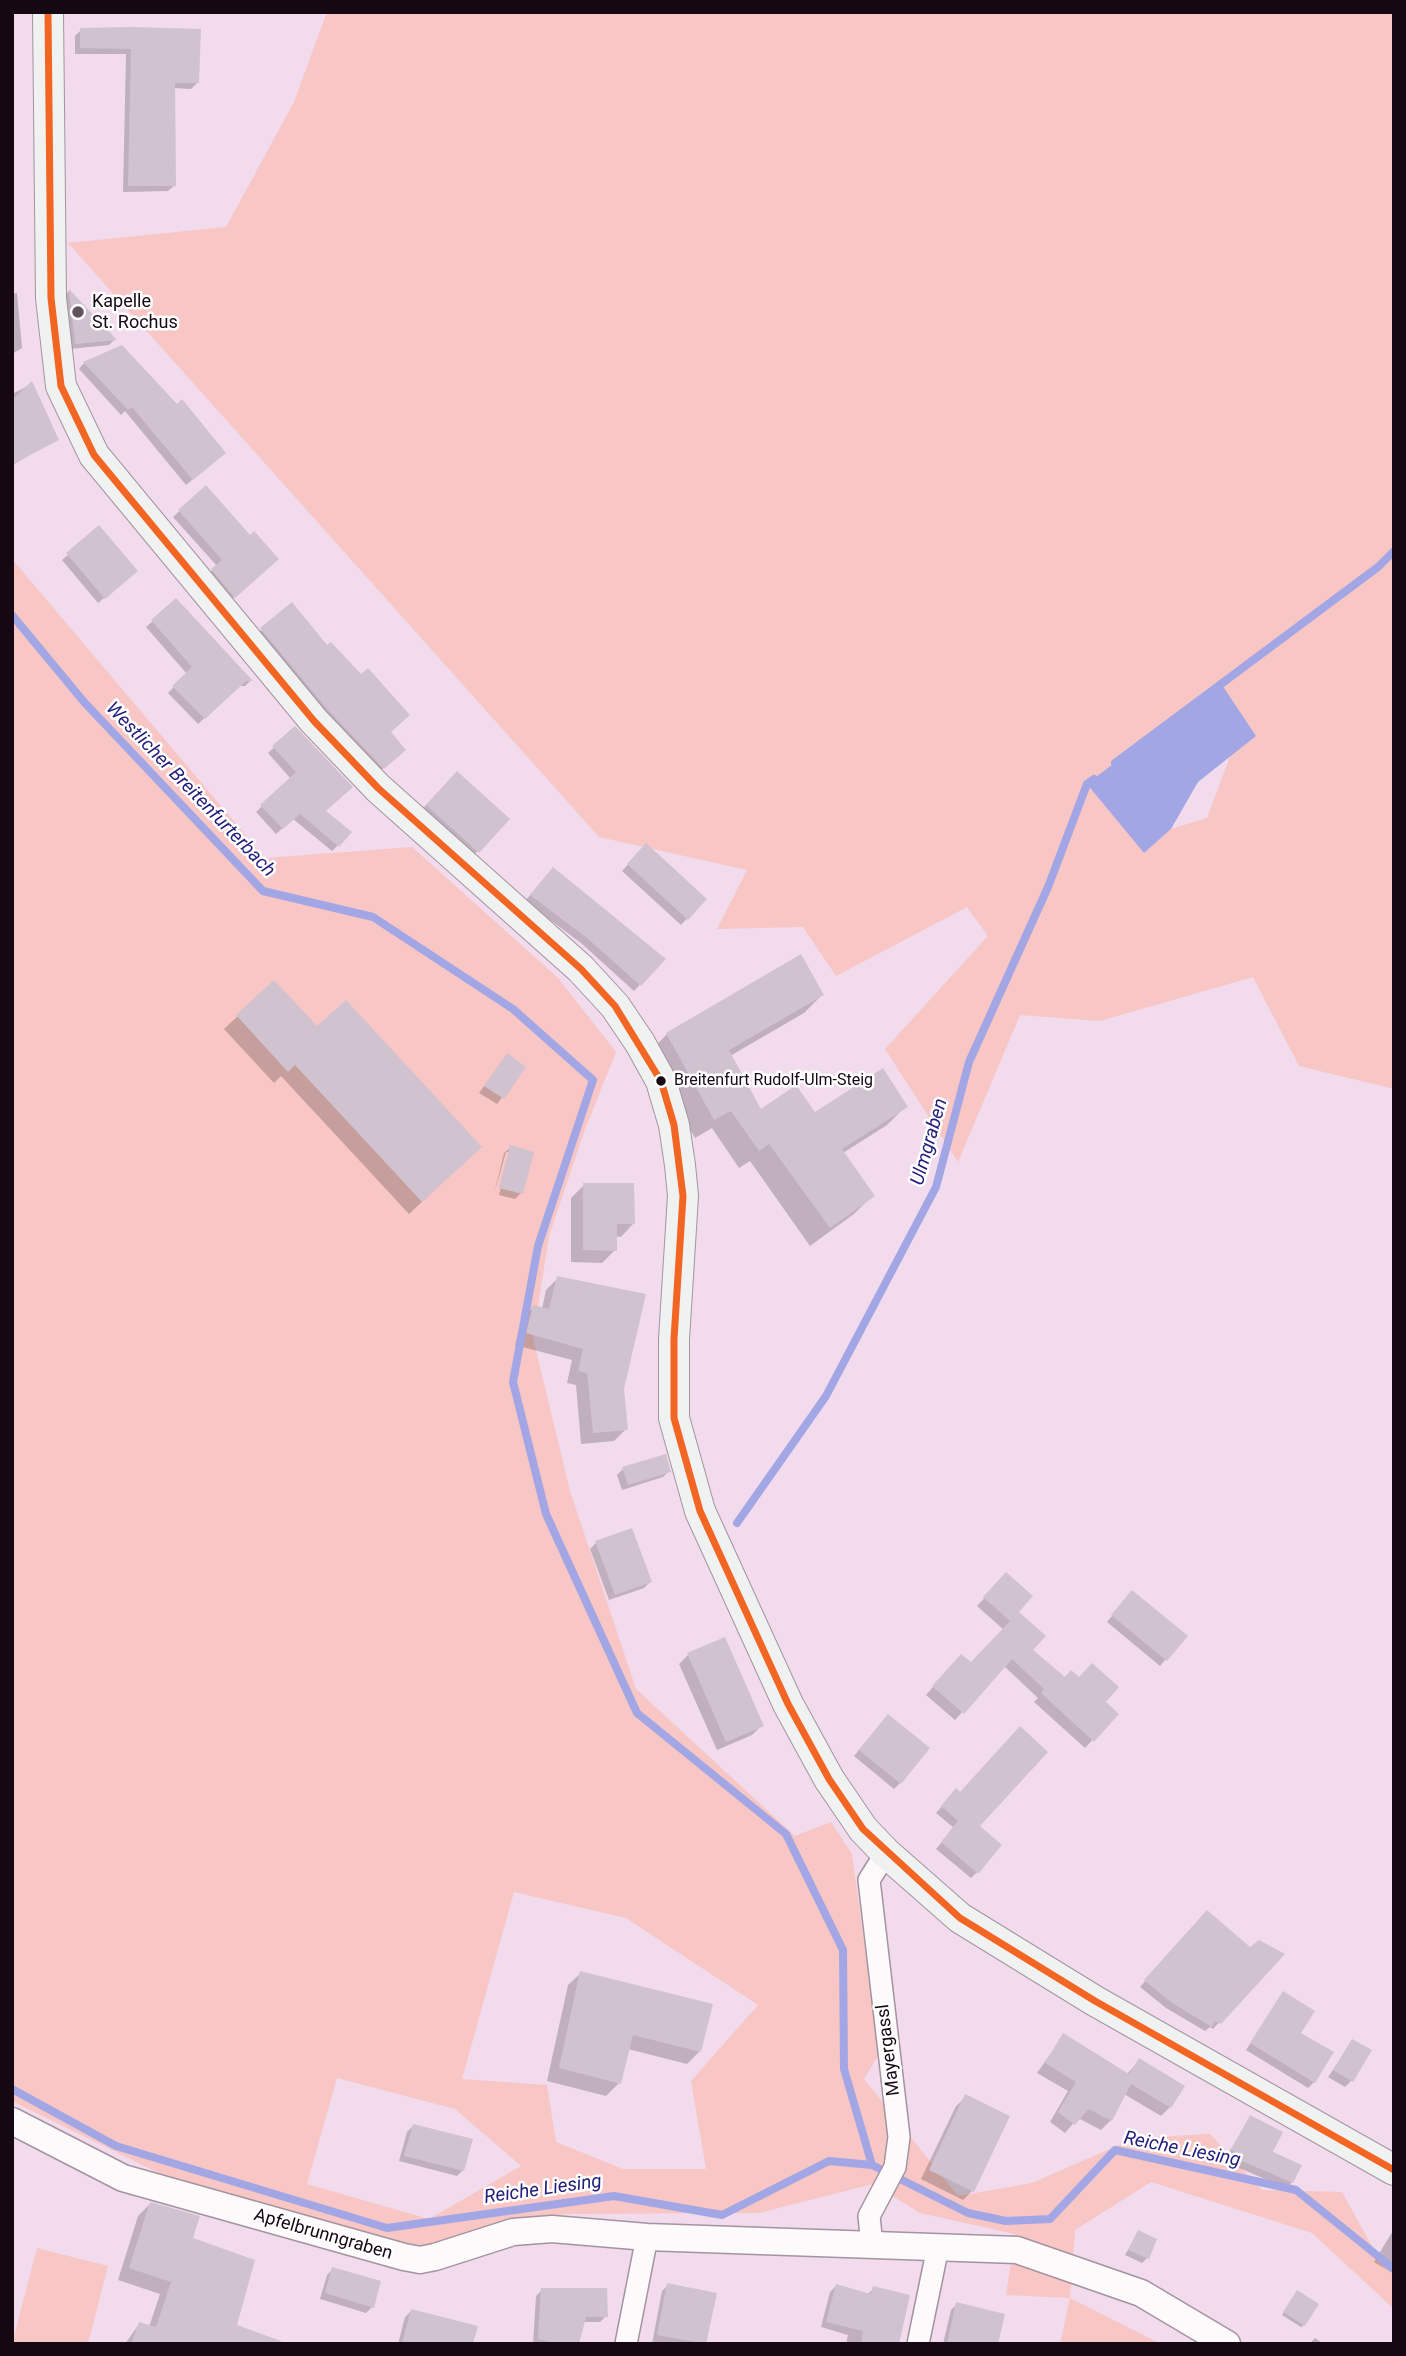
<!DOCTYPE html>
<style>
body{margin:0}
#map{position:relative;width:1406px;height:2356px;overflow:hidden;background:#f1dbec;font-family:Roboto,sans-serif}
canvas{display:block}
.frame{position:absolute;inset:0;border:14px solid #150812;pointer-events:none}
</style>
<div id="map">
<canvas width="1406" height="2356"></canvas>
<div class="frame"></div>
</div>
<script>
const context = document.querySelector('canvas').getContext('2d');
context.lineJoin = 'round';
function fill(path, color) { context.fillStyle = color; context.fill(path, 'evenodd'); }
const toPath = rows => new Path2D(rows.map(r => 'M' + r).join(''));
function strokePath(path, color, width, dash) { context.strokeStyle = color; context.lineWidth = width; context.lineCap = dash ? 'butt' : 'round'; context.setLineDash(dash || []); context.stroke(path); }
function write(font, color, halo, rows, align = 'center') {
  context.font = font + ' Roboto,sans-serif'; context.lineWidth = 5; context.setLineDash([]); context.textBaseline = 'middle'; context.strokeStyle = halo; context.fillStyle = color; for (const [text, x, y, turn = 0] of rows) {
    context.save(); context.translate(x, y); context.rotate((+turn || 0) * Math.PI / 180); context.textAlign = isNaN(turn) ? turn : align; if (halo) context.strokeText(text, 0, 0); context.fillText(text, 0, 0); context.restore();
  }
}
fill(toPath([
 [327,12,1394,12,1394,1089,1299,1066,1253,977,1100,1021,1020,1015,958,1162,885,1049,988,936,967,907,836,976,803,927,717,929,747,870,599,837,68,243,226,227,294,102],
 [1244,719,1207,818,1171,829,1143,853],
 [12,559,265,858,412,847,558,978,616,1052,584,1132,549,1236,533,1338,570,1491,636,1689,795,1836,831,1822,852,1854,879,2054,864,2079,958,2196,1032,2183,1135,2138,1210,2134,1262,2190,1342,2192,1384,2268,1394,2274,1394,2309,1312,2233,1151,2182,1075,2230,1070,2298,1161,2344,1060,2344,1070,2298,1006,2295,1015,2234,920,2213,873,2184,759,2213,563,2214,420,2251,183,2185,12,2101],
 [514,1892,626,1918,758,2005,691,2081,706,2169,623,2169,556,2142,547,2085,462,2079],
 [337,2078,455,2109,521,2166,429,2219,307,2184],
 [37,2248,108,2266,88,2344,12,2344]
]), '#f8c6c4');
fill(toPath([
 [1220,682,1256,736,1198,782,1171,829,1144,853,1087,784]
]), '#a2a6e5');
fill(toPath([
 [81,30,199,31,197,83,191,89,173,88,174,186,168,191,123,192,126,54,75,54,75,36],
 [69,291,114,340,109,345,70,349,64,296],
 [17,293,22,348,12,354,12,294],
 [84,363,217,459,186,485,125,411,121,415,79,369],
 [32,384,57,440,12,465,12,394],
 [206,487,271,565,228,602,206,576,217,566,173,517],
 [68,555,130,577,98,603,62,560],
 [176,601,250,681,245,686,238,686,198,724,168,693,187,674,146,627],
 [292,605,404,749,378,773,256,635],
 [295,728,338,845,332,851,293,819,276,834,256,812,291,779,268,753],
 [438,792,507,819,459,871,408,825],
 [646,845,705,899,681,925,622,871],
 [547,875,663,959,634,991,581,943,525,901],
 [274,982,317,1029,467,1159,409,1214,281,1076,274,1083,224,1029],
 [822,995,804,1013,730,1056,761,1112,815,1114,906,1106,887,1125,843,1153,873,1195,854,1214,810,1246,750,1161,739,1168,712,1128,695,1138,649,1053,667,1034],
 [507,1056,524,1068,497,1104,479,1093],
 [511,1147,521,1193,515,1199,499,1195,510,1152,506,1152,494,1194,504,1153],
 [584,1185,633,1224,621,1237,615,1236,615,1250,602,1263,571,1262,571,1198],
 [558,1278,623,1389,626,1429,614,1441,581,1444,576,1385,567,1383,572,1360,515,1345,522,1318,534,1307,542,1309,546,1290],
 [623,1469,669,1471,663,1477,622,1490,617,1475],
 [596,1543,650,1582,644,1588,609,1600,590,1549],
 [999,1582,1016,1612,1031,1650,1065,1679,1079,1679,1117,1714,1085,1748,1034,1702,1038,1698,1004,1666,955,1720,926,1695,954,1663,971,1665,1004,1630,977,1606],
 [1126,1599,1185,1637,1160,1666,1107,1622],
 [688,1655,762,1725,752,1735,717,1750,679,1664],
 [882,1722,900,1783,894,1789,854,1756],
 [950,1797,977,1826,977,1872,971,1878,936,1849,954,1828,936,1813],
 [1201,1918,1250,1949,1282,1955,1213,2029,1210,2027,1205,2031,1166,2008,1140,1987],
 [581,1973,700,2051,687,2064,628,2049,619,2083,606,2096,547,2081,568,1985],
 [1283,1993,1314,2082,1308,2088,1246,2050],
 [1063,2036,1127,2074,1139,2061,1170,2107,1161,2116,1124,2094,1111,2120,1101,2130,1078,2118,1065,2133,1050,2122,1068,2091,1037,2073],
 [1353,2041,1351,2081,1345,2087,1328,2077],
 [966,2097,973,2190,963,2200,921,2179,956,2106],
 [1250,2117,1292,2182,1286,2188,1237,2167,1239,2163,1227,2156],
 [413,2126,463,2170,457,2176,399,2161,407,2132],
 [150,2204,191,2239,235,2326,283,2344,125,2344,139,2324,149,2327,160,2294,118,2280,138,2216],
 [1394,2229,1394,2274,1374,2262],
 [1138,2232,1147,2258,1142,2263,1125,2255],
 [333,2269,372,2307,366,2313,320,2299,327,2275],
 [668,2285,715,2295,704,2344,652,2344,662,2291],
 [836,2286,867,2295,874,2288,897,2344,846,2344,848,2335,821,2327,830,2292],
 [542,2290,606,2316,600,2322,583,2322,578,2344,533,2344,536,2296],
 [1295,2295,1304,2325,1301,2327,1282,2315],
 [957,2304,996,2344,943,2344,951,2310],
 [411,2311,471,2344,398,2344,405,2317],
 [1315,2338,1324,2344,1309,2344]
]), '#0003');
strokePath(toPath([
 [12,615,84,702,263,891,373,917,513,1009,593,1080,538,1246,513,1382,546,1514,637,1713,786,1834,843,1950,844,2069,872,2165],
 [1115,763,1378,567,1394,551],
 [737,1523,826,1396,936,1187,969,1062,1048,887,1087,784,1094,779],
 [12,2089,116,2146,387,2228,614,2196,722,2215,829,2161,872,2165,968,2213,1006,2221,1050,2219,1115,2150,1296,2190,1394,2269]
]), '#a2a6e5', 8);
fill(toPath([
 [131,27,201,29,199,83,175,83,176,186,128,186,131,49,80,48,80,28],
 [69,289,117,340,75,344],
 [122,345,177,404,182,399,226,453,193,480,132,407,128,410,83,362],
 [32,381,59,440,12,464,12,400],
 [206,485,250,535,254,531,279,559,235,598,211,569,222,560,178,510],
 [99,525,138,571,105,599,66,553],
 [176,598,253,681,246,681,205,719,172,686,192,667,151,620],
 [292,602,327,645,331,642,361,674,368,668,410,715,391,732,406,750,384,769,327,709,260,628],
 [295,726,353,787,326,811,352,832,339,847,300,814,283,829,260,805,296,772,272,746],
 [457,771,510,819,479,853,426,805],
 [646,843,707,899,688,920,627,864],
 [553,867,666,959,641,986,587,938,530,895],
 [801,954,824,995,729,1050,761,1109,796,1085,815,1112,883,1068,908,1107,842,1149,875,1196,830,1228,769,1144,759,1151,731,1111,714,1120,666,1033],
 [274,980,317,1026,346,1000,482,1147,422,1202,295,1065,288,1072,236,1015],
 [507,1053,526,1067,504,1099,484,1086],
 [510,1145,534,1152,523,1194,499,1188],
 [583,1183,634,1183,635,1224,617,1224,617,1251,583,1250],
 [557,1276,646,1294,624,1389,628,1430,593,1433,587,1373,578,1371,583,1349,526,1333,533,1305,549,1309],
 [666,1454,671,1472,628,1485,622,1467],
 [632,1528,652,1582,615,1595,595,1541],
 [1006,1572,1033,1596,1019,1612,1046,1636,1033,1650,1065,1677,1071,1670,1079,1677,1092,1663,1119,1687,1106,1702,1119,1714,1094,1742,1041,1693,1044,1689,1012,1659,964,1714,932,1686,961,1654,971,1662,1010,1621,983,1597],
 [1132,1590,1188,1636,1167,1661,1111,1615],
 [725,1637,764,1726,726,1742,687,1653],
 [888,1714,930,1748,901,1784,859,1750],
 [1020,1726,1048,1752,980,1826,1002,1845,978,1874,941,1842,958,1821,941,1806,956,1788,960,1792],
 [1207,1910,1250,1947,1259,1940,1285,1954,1221,2024,1215,2021,1212,2027,1172,2003,1144,1980],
 [580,1971,713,2004,701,2052,633,2035,621,2084,559,2068],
 [1283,1991,1315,2011,1301,2033,1334,2052,1315,2083,1250,2043],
 [1063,2033,1129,2074,1139,2058,1185,2086,1171,2108,1131,2084,1112,2121,1088,2109,1075,2125,1058,2112,1076,2082,1045,2063],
 [1352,2039,1372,2050,1353,2082,1333,2070],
 [965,2094,1010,2116,974,2192,929,2170],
 [1250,2115,1283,2132,1273,2152,1302,2165,1293,2183,1242,2161,1244,2156,1231,2150],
 [413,2124,473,2139,464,2171,404,2156],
 [150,2202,200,2216,193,2238,255,2260,237,2325,281,2341,280,2344,131,2344,139,2322,156,2327,171,2282,129,2268],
 [1138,2230,1157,2239,1149,2259,1128,2250],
 [332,2267,381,2281,374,2308,325,2293],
 [667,2283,717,2293,706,2344,657,2335],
 [836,2284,871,2294,873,2286,910,2295,899,2344,861,2344,863,2331,826,2322],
 [541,2288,607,2288,608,2317,586,2317,579,2344,558,2344,538,2339],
 [1297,2290,1319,2304,1305,2326,1283,2312],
 [956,2302,1005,2314,998,2344,947,2344],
 [411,2309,478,2326,473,2344,402,2344]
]), '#d1c2d0');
const minor = toPath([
 [872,2245,869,2216,895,2167,899,2137,869,1880,886,1853],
 [626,2344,647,2237],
 [918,2344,938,2247]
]);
const tertiary = toPath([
 [12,2121,123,2178,404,2257,420,2260,435,2257,513,2232,552,2229,647,2237,1017,2250,1141,2293,1227,2344]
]);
const secondary = toPath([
 [48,12,51,298,61,386,94,455,314,721,378,788,581,969,615,1006,640,1043,661,1081,674,1125,680,1165,683,1196,674,1339,674,1418,700,1511,788,1704,829,1779,863,1829,886,1853,960,1918,1095,2001,1394,2170]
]);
strokePath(minor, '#a493a0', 24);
strokePath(tertiary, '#a493a0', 29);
strokePath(secondary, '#a493a0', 32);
strokePath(minor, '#fdfafc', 21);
strokePath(tertiary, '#fdfafc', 26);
strokePath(secondary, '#f0f2f1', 30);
strokePath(toPath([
 [48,12,51,298,61,386,94,455,314,721,378,788,581,969,615,1006,661,1081,674,1125,683,1196,674,1339,674,1418,700,1511,788,1704,829,1779,863,1829,960,1918,1095,2001,1394,2170]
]), '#f26522', 7);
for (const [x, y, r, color] of [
 [78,312,7,"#62525e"],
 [661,1081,6,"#150812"]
]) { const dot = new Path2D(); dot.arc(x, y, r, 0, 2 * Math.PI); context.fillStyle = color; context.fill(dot); strokePath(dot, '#fff', 2.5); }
write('16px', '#150812', '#fff', [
 ["Breitenfurt Rudolf-Ulm-Steig",674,1081]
], 'left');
write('18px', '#150812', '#fff', [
 ["Kapelle",92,302],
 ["St. Rochus",92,323]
], 'left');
write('18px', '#150812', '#fff', [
 ["Mayergassl",889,2050,-97],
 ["Apfelbrunngraben",323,2235,16]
]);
write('italic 19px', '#201d7b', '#fff', [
 ["Westlicher Breitenfurterbach",190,790,46],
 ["Ulmgraben",930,1142,-74],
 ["Reiche Liesing",1182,2150,11],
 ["Reiche Liesing",543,2190,-8]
]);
</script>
